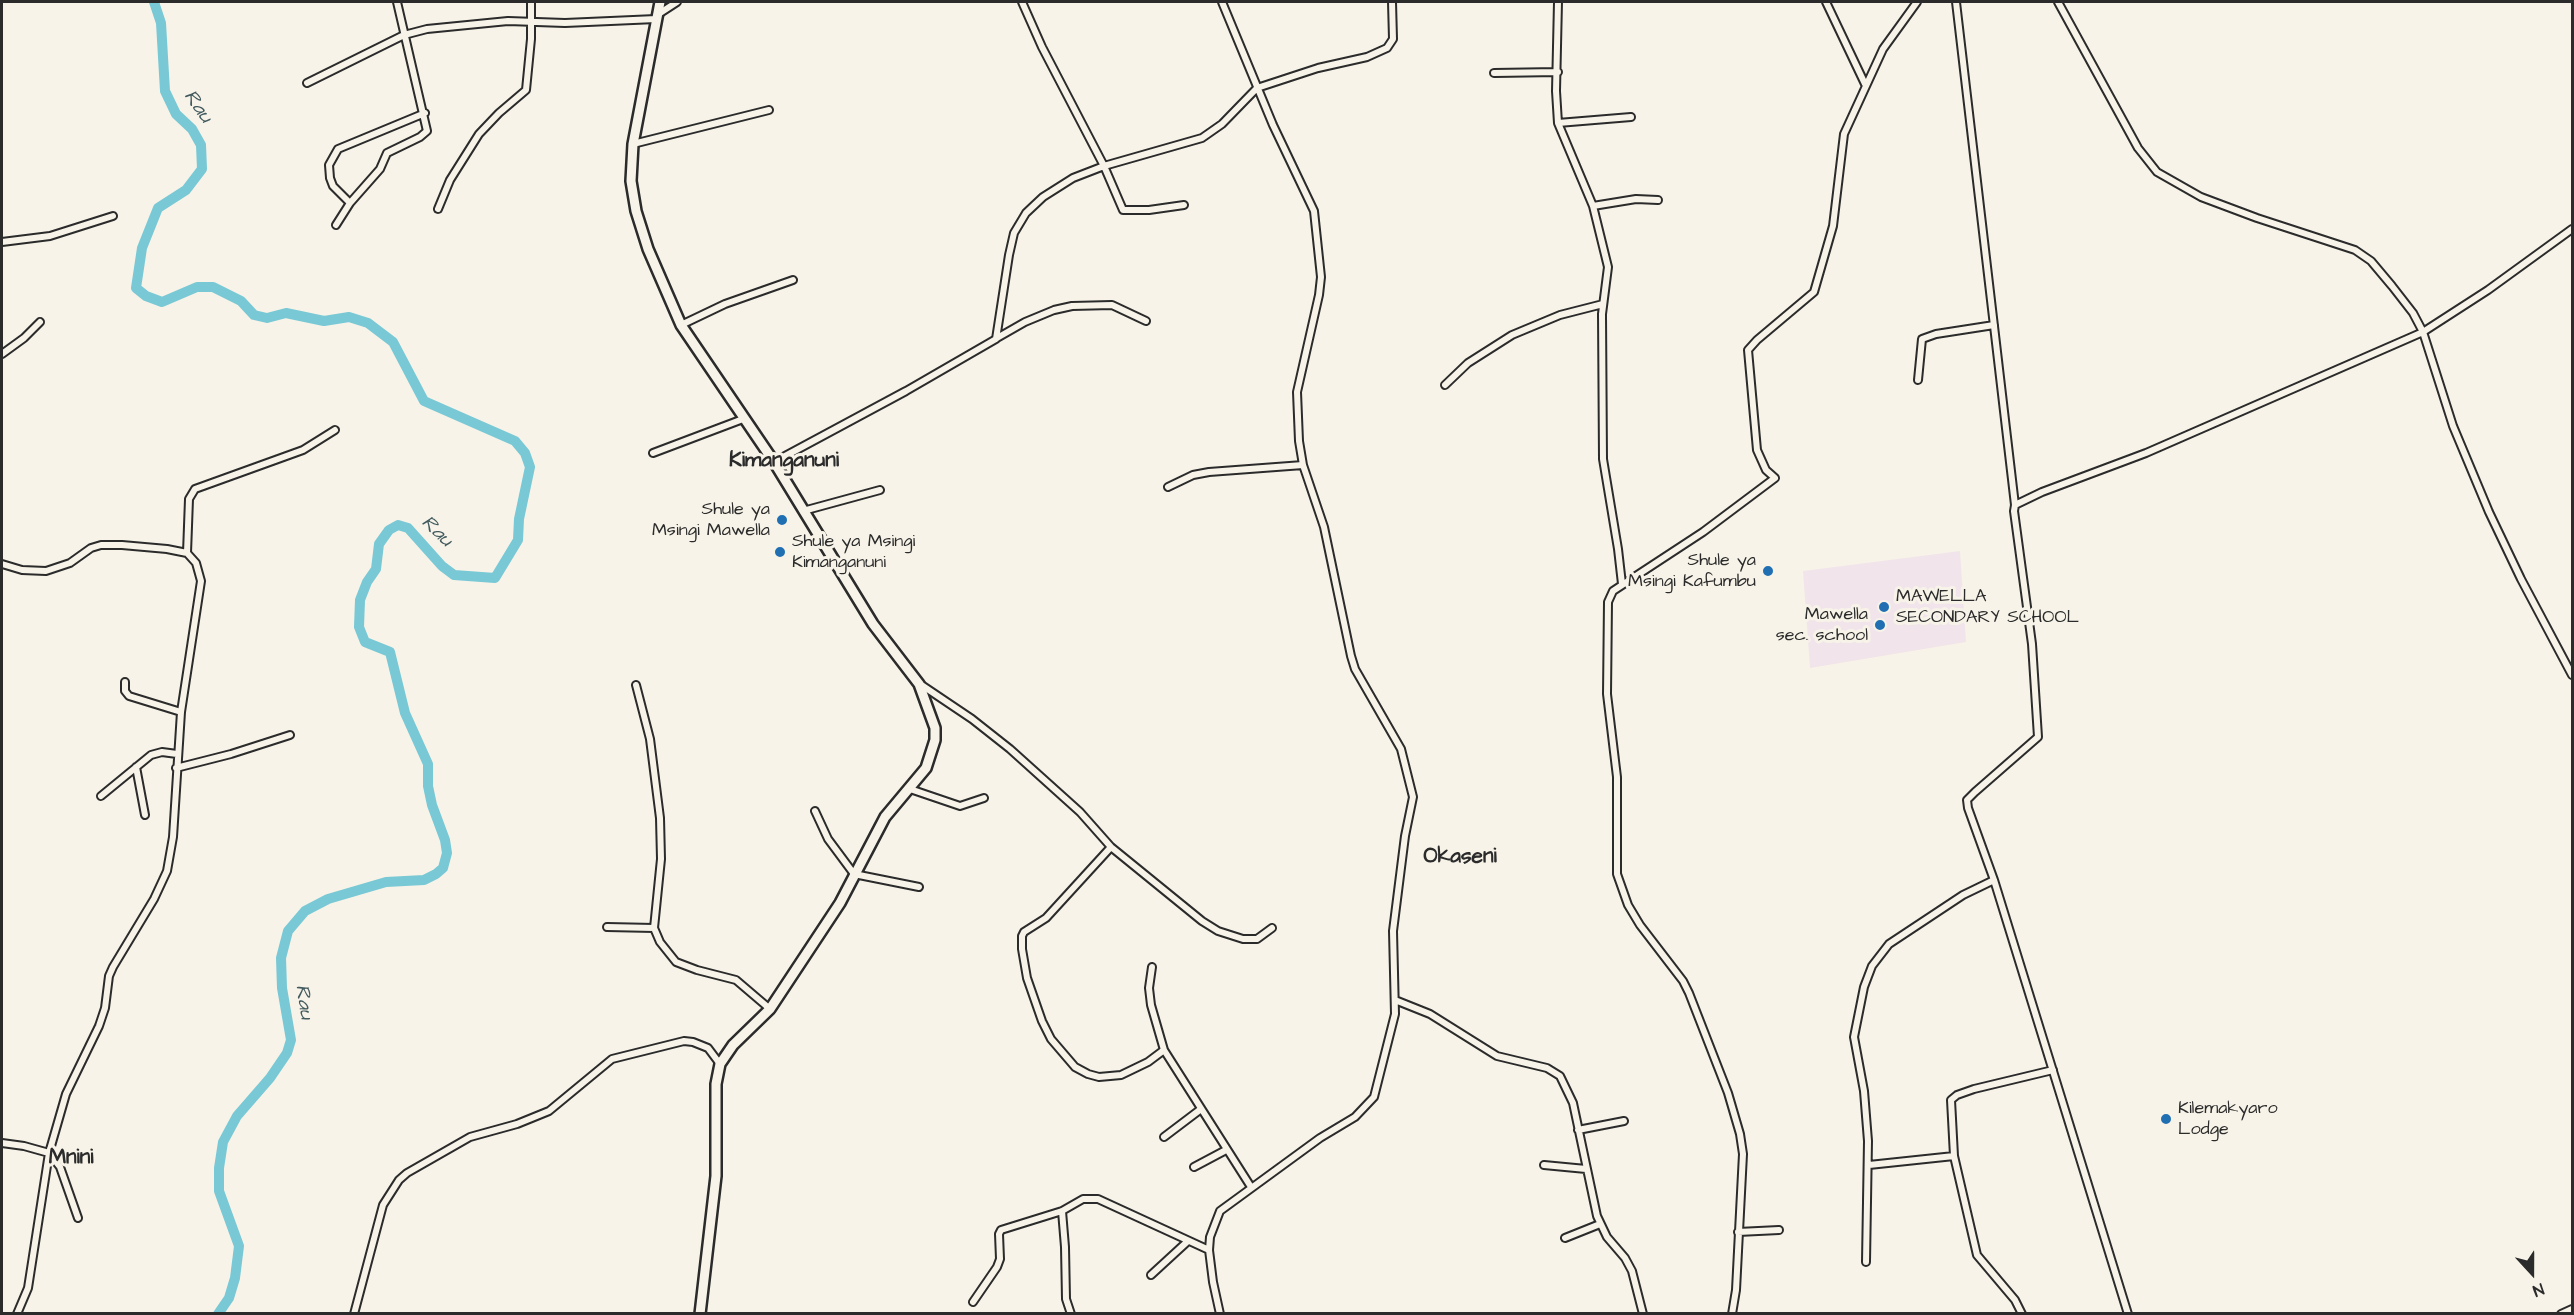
<!DOCTYPE html>
<style>
body{margin:0}
#map{position:relative;width:2574px;height:1315px;overflow:hidden;background:#f7f3e8;font-family:"Architects Daughter",sans-serif}
canvas{display:block}
.frame{position:absolute;inset:0;border:3px solid #2b2b2b;pointer-events:none}
.north{position:absolute;left:2502px;top:1243px;width:60px;height:60px;-webkit-text-stroke:4px #f7f3e8;paint-order:stroke;rotate:159deg;font-size:16px;font-weight:700;line-height:24px;text-align:center;color:#2b2b2b}
.north::after{content:'';display:block;margin:auto;width:21px;height:27px;background:#2b2b2b;clip-path:polygon(50% 0,100% 100%,50% 72%,0 100%)}
</style>
<div id="map">
<canvas width="2574" height="1315"></canvas>
<div class="frame"></div>
<div class="north">N</div>
</div>
<script>
const context = document.querySelector('canvas').getContext('2d');
context.lineJoin = 'round';
function fill(path, color) { context.fillStyle = color; context.fill(path, 'evenodd'); }
const toPath = rows => new Path2D(rows.map(r => 'M' + r).join(''));
function strokePath(path, color, width, dash) { context.strokeStyle = color; context.lineWidth = width; context.lineCap = dash ? 'butt' : 'round'; context.setLineDash(dash || []); context.stroke(path); }
function write(font, color, halo, rows, align = 'center') {
  context.font = font + ' "Architects Daughter",sans-serif'; context.lineWidth = 6; context.setLineDash([]); context.textBaseline = 'middle'; context.strokeStyle = halo; context.fillStyle = color; for (const [text, x, y, turn = 0] of rows) {
    context.save(); context.translate(x, y); context.rotate((+turn || 0) * Math.PI / 180); context.textAlign = isNaN(turn) ? turn : align; if (halo) context.strokeText(text, 0, 0); context.fillText(text, 0, 0); context.restore();
  }
}
fill(toPath([
 [1960,551,1966,642,1810,668,1803,571]
]), '#f1e5eb');
strokePath(toPath([
 [154,2,161,23,165,91,176,114,192,129,201,145,202,169,186,190,158,208,142,248,136,288,146,296,162,302,197,287,213,287,241,301,254,315,267,318,286,313,324,321,349,317,368,323,393,342,424,401,515,441,525,453,530,467,519,519,518,540,495,578,454,575,442,566,408,528,398,525,389,530,379,544,376,569,367,582,360,600,359,627,365,642,390,652,405,713,428,764,428,786,432,805,445,840,447,853,443,868,436,874,424,880,386,882,328,899,305,911,288,931,281,958,282,988,291,1040,287,1053,270,1078,237,1116,223,1142,219,1168,219,1191,239,1246,235,1278,229,1298,218,1314]
]), '#78c8d5', 10);
const street = toPath([
 [1022,2,1042,47,1104,166,1123,210,1149,210,1184,205],
 [1558,2,1556,91,1558,123,1593,206,1608,267,1602,314,1603,459,1618,549,1622,584],
 [1826,2,1865,84],
 [1956,2,2015,505],
 [2058,2,2138,148,2157,172,2201,197,2257,218,2355,250,2371,261,2392,286,2413,313,2423,332,2453,426,2489,512,2521,579,2572,675],
 [657,15,677,2],
 [1494,73,1558,72],
 [307,83,404,35,427,29,508,21,565,23,656,19],
 [1558,123,1631,117],
 [633,144,769,110],
 [350,203,333,186,330,178,329,165,338,149,425,113],
 [1593,206,1636,199,1658,200],
 [438,209,450,180,479,134,499,113,526,90,531,39,531,2],
 [336,225,350,203,380,169,387,153,420,137,427,131,397,2],
 [2,242,50,236,113,216],
 [681,325,725,304,793,280],
 [997,338,1025,322,1054,310,1072,306,1112,305,1146,321],
 [2,354,24,338,40,322],
 [1918,380,1922,339,1936,334,1994,325],
 [1445,385,1468,363,1512,335,1560,315,1603,304],
 [653,453,743,419],
 [774,462,906,391,996,339,1009,255,1014,233,1026,213,1043,197,1073,178,1104,166,1202,138,1222,124,1257,88,1318,68,1367,57,1387,48,1393,39,1392,2],
 [1168,487,1193,475,1209,472,1303,465],
 [803,511,880,490],
 [187,553,189,499,195,489,303,450,335,430],
 [2,564,22,570,46,571,70,563,91,548,101,545,122,545,167,549,187,553,196,563,201,581,181,712,173,837,167,871,154,899,113,967,109,976,105,1008,99,1026,66,1094,49,1153,28,1288,17,1314],
 [125,682,125,691,129,696,181,712],
 [920,684,972,719,1010,749,1080,812,1111,847,1202,921,1218,931,1243,939,1257,939,1272,928],
 [636,685,650,739,660,818,661,859,654,928,660,942,676,962,697,970,736,980,770,1009],
 [136,767,145,815],
 [176,768,231,754,290,735],
 [910,789,960,806,984,798],
 [101,796,151,755,162,752,177,754],
 [815,811,828,839,854,874,919,887],
 [1111,847,1046,918,1024,932,1022,936,1022,949,1027,978,1042,1021,1051,1039,1075,1067,1088,1074,1099,1077,1121,1075,1148,1062,1164,1050],
 [607,927,654,928],
 [1152,967,1149,988,1151,1005,1164,1050,1251,1187],
 [1395,1000,1430,1014,1497,1056,1547,1068,1560,1076,1573,1103,1597,1216,1607,1237,1625,1258,1632,1271,1643,1314],
 [1578,1130,1624,1121],
 [1164,1137,1201,1109],
 [2,1143,24,1146,49,1153,60,1167,78,1218],
 [1544,1165,1586,1169],
 [1869,1165,1954,1156],
 [1194,1167,1226,1150],
 [1062,1211,1065,1247,1066,1299,1071,1314],
 [1738,1232,1779,1230],
 [1565,1238,1600,1224],
 [1866,1262,1868,1141,1864,1091,1854,1037,1864,987,1872,966,1889,944,1963,895,1994,880],
 [1151,1275,1188,1241],
 [973,1302,997,1267,1000,1259,999,1234,1001,1230,1062,1211,1083,1199,1098,1199,1209,1250],
 [354,1314,383,1205,399,1180,407,1173,470,1137,517,1124,549,1111,612,1059,684,1041,693,1042,708,1048,720,1064],
 [1220,1314,1213,1282,1209,1250,1210,1237,1220,1211,1320,1138,1355,1117,1374,1097,1395,1014,1393,931,1405,836,1413,797,1401,749,1355,669,1351,656,1324,527,1303,465,1299,441,1297,392,1319,295,1321,277,1314,211,1273,125,1222,2],
 [1732,1314,1736,1290,1743,1154,1740,1134,1728,1093,1689,993,1683,981,1640,925,1628,905,1617,874,1617,777,1607,694,1608,602,1613,591,1703,532,1775,478,1766,470,1757,450,1748,350,1757,340,1814,292,1833,226,1844,134,1883,49,1917,2],
 [2022,1314,2015,1300,1977,1255,1954,1156,1951,1100,1957,1095,1974,1089,2053,1070],
 [2128,1314,1994,880,1968,808,1967,800,1975,792,2038,737,2032,644,2014,511,2015,505,2042,492,2146,453,2423,332,2488,290,2572,229],
 [2561,1314,2572,1309]
]);
const secondary = toPath([
 [660,2,633,144,631,181,636,211,648,249,681,325,774,462,873,624,919,684,935,728,935,740,926,768,885,817,840,903,770,1009,733,1045,720,1064,716,1084,716,1176,700,1314]
]);
strokePath(street, '#2b2b2b', 10);
strokePath(secondary, '#2b2b2b', 14);
strokePath(street, '#f7f3e8', 6);
strokePath(secondary, '#f7f3e8', 9);
for (const [x, y, r, color] of [
 [782,520,6,"#1f6fb2"],
 [780,552,6,"#1f6fb2"],
 [1768,571,6,"#1f6fb2"],
 [1884,607,6,"#1f6fb2"],
 [1880,625,6,"#1f6fb2"],
 [2166,1119,6,"#1f6fb2"]
]) { const dot = new Path2D(); dot.arc(x, y, r, 0, 2 * Math.PI); context.fillStyle = color; context.fill(dot); strokePath(dot, '#f7f3e8', 2); }
write('18px', '#2b2b2b', '#f7f3e8', [
 ["Shule ya",770,510],
 ["Msingi Mawella",770,531],
 ["Shule ya Msingi",792,542,"left"],
 ["Kimanganuni",792,563,"left"],
 ["Shule ya",1756,561],
 ["Msingi Kafumbu",1756,582],
 ["MAWELLA",1896,597,"left"],
 ["SECONDARY SCHOOL",1896,618,"left"],
 ["Mawella",1868,615],
 ["sec. school",1868,636],
 ["Kilemakyaro",2178,1109,"left"],
 ["Lodge",2178,1130,"left"]
], 'right');
write('italic 20px', '#425a5e', '#f7f3e8', [
 ["Rau",197,107,55],
 ["Rau",436,532,44],
 ["Rau",303,1002,81]
]);
write('bold 21px', '#2b2b2b', '#f7f3e8', [
 ["Kimanganuni",784,462],
 ["Okaseni",1460,858],
 ["Mnini",71,1159]
]);
</script>
